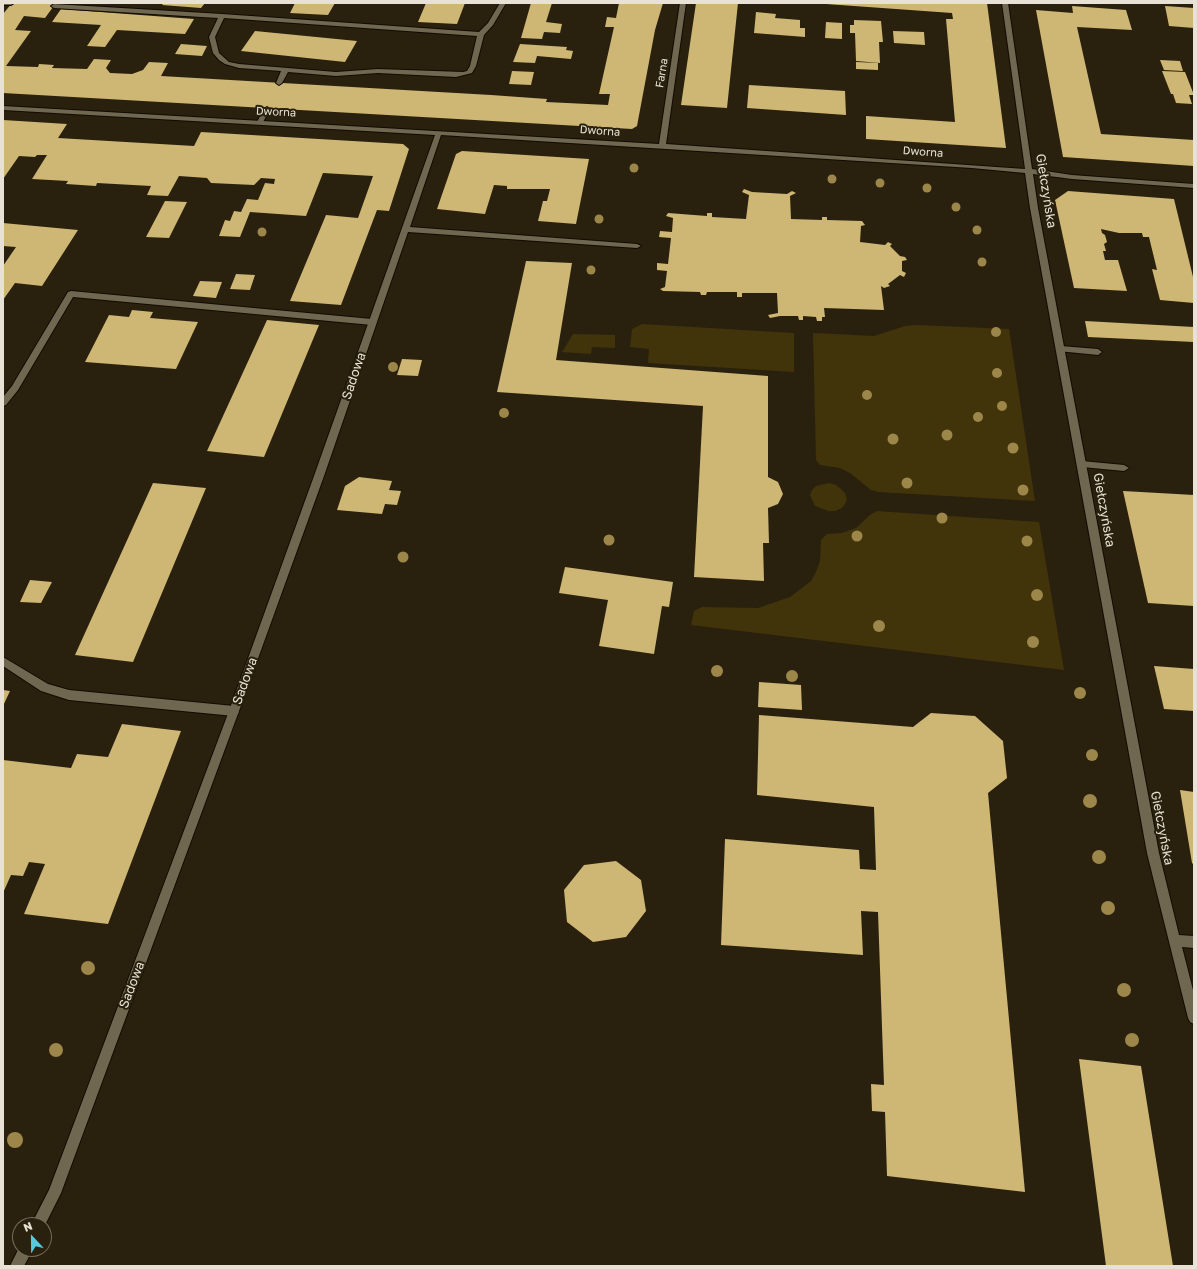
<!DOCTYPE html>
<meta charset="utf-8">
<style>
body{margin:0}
#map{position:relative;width:1197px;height:1269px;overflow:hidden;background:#29210d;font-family:"Golos Text",sans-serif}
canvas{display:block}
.frame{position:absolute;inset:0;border:4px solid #e7e2d5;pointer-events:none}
.north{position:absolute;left:12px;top:1217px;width:40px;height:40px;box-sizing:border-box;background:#29210d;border:1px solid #756e5d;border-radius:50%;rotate:338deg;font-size:11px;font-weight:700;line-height:16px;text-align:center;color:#e7e2d5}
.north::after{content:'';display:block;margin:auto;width:14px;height:18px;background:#56c9e0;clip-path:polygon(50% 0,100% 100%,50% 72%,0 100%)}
</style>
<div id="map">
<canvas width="1197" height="1269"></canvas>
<div class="frame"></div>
<div class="north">N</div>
</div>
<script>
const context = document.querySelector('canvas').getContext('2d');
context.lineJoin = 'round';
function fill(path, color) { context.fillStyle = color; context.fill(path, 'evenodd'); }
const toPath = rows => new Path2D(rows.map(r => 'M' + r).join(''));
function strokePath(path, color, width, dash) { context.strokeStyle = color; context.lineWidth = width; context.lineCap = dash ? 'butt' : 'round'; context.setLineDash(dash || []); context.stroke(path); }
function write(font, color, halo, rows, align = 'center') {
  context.font = font + ' "Golos Text",sans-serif'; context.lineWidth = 4; context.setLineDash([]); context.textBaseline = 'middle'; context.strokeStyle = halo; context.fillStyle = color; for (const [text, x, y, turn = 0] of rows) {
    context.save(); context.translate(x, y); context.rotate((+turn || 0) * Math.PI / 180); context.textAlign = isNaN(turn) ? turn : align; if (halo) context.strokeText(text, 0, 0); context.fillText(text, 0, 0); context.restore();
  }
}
fill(toPath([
 [642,324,794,333,794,372,648,363,649,349,630,347,632,329],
 [917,325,1009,329,1035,501,878,492,871,490,850,473,840,468,820,465,816,460,813,333,874,336,905,326],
 [573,334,615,335,615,348,592,347,591,354,562,352],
 [829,483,836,485,841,489,845,493,847,499,845,504,842,508,835,511,829,511,815,506,810,495,812,490,816,486],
 [877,511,1039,522,1064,670,691,625,694,611,702,607,758,608,790,597,811,581,816,572,820,561,821,540,827,534,842,533,856,528,870,515]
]), '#41340a');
fill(toPath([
 [12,3,56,3,45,18,24,16,15,30,31,31,6,66,38,67,39,64,54,65,52,68,87,69,94,59,111,60,106,68,110,73,132,74,143,70,149,62,168,63,161,76,491,95,547,99,546,102,608,105,610,94,599,94,614,27,605,27,607,17,616,18,619,3,663,3,655,30,637,126,632,129,3,93,3,14],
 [164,3,205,3,201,8,162,5],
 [295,3,335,3,328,15,290,13],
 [426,3,465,3,457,24,418,22],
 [531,3,552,3,546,22,562,24,560,33,544,32,542,39,521,38],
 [696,3,738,3,727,108,681,105],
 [812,3,987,3,1006,148,866,139,866,116,955,122,946,19,953,19,952,13],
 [1072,6,1126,10,1132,30,1077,27,1101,134,1194,140,1194,166,1063,157,1036,10,1073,13],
 [1165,6,1194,8,1194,28,1169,26],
 [61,9,127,14,194,19,185,34,117,30,105,47,87,46,101,25,52,22],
 [756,12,776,14,775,18,800,20,800,28,805,28,805,37,754,33],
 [854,20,881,21,883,42,879,42,880,63,856,61,855,33,850,33,850,25,854,25],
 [826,22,842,23,842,39,825,38],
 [255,31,357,41,345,62,241,51],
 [893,31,924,32,925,45,894,43],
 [181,44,207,46,202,56,175,54],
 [520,44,567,47,566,50,573,51,571,59,537,56,535,63,513,62],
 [1160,60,1180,61,1183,71,1164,70],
 [856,62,878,63,878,70,856,69],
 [512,71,534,72,531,85,509,84],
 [1162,71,1185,72,1194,95,1189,95,1192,104,1176,103,1173,94,1171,94],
 [749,85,845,91,846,115,747,108],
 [3,120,67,124,58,138,194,146,201,132,403,144,409,149,389,211,377,210,341,305,290,301,326,215,358,218,373,176,323,173,306,216,250,212,240,237,219,236,225,220,230,221,234,211,241,212,247,199,258,200,265,183,274,184,275,179,261,178,254,185,211,183,207,178,179,176,168,196,147,195,151,186,97,183,96,186,66,184,68,181,32,179,47,155,37,155,35,157,19,156,3,179],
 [462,151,589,159,576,224,538,221,543,201,547,201,550,189,507,189,507,186,494,185,485,214,437,209,456,154],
 [744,189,752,192,787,194,792,191,796,193,790,196,791,219,822,220,822,217,827,217,827,220,862,221,865,225,861,226,860,242,885,245,888,242,892,244,890,246,900,256,905,257,907,260,902,261,902,271,906,273,904,277,900,275,888,284,890,286,884,288,881,286,884,310,824,308,825,317,822,317,822,321,817,321,816,317,803,316,803,320,799,320,798,316,780,316,770,318,768,315,778,313,777,293,742,293,742,297,737,297,737,292,707,292,706,295,701,295,700,292,663,291,660,289,665,287,667,271,657,270,657,263,668,264,671,238,659,237,660,231,672,232,673,218,666,216,668,213,707,216,707,213,712,213,712,217,746,219,749,195,742,192],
 [1068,191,1174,199,1194,281,1194,303,1160,300,1152,269,1157,270,1149,237,1143,237,1142,233,1119,233,1101,229,1102,233,1105,235,1107,242,1104,244,1106,251,1103,251,1105,260,1118,260,1127,291,1074,288,1055,200],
 [165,201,187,202,169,238,146,237],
 [3,223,78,230,42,286,15,283,3,300,3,266,16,247,3,246],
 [526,261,572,263,556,360,768,376,768,477,778,482,783,494,778,504,768,508,769,543,763,543,764,581,694,577,703,406,497,392],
 [236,274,255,275,250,290,230,289],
 [200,281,222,282,216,298,193,296],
 [132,310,153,312,150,318,198,322,176,369,85,362,109,315,129,317],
 [267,320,319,325,264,457,207,451],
 [1085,321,1194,327,1194,342,1088,337],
 [402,359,422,360,418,376,397,375],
 [359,477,392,481,389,490,401,491,397,505,385,504,382,514,337,510,345,486],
 [153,483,206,488,133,662,75,655],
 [1123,491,1194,495,1194,606,1148,603],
 [565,567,673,582,669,607,662,606,654,654,599,646,608,600,559,593],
 [30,580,52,582,41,603,20,602],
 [1154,666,1194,669,1194,711,1164,709],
 [759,682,801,685,802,710,758,707],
 [3,690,10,691,3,706],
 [931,713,975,716,1003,741,1007,778,988,793,1025,1192,887,1176,885,1112,872,1111,871,1084,884,1085,878,912,861,911,863,955,721,945,725,839,859,850,860,869,876,870,874,807,757,795,759,715,913,727],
 [122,724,181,731,108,924,24,914,45,864,29,862,23,876,11,875,3,893,3,760,71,768,77,754,108,757],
 [1180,790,1194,792,1194,865,1192,863],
 [616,861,641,880,646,911,626,937,593,942,567,922,564,890,584,865],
 [1079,1059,1141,1066,1173,1266,1106,1266]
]), '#ceb675');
const lane = toPath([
 [3,3,14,3,11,5,4,5,3,3],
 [500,3,506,3,493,25,484,35,476,66,472,73,456,77,378,73,336,76,288,72,282,83,279,85,276,83,281,71,239,68,225,64,219,60,213,53,209,37,218,18,54,8,51,6,54,4,222,14,479,32,488,23,500,3],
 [224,18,477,36,470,66,467,71,463,72,378,69,336,72,239,64,229,62,219,53,215,37,224,18],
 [267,107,270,109,263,122,258,123,257,122,264,109,267,107],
 [71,291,372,319,376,322,372,325,73,297,18,390,6,405,3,406,3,397,12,386,68,292,71,291],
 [1061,346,1098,349,1102,352,1098,355,1058,351,1057,349,1058,347,1061,346],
 [1082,461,1124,465,1129,468,1124,471,1082,467,1078,464,1082,461],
 [3,657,48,684,69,690,234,706,238,708,239,711,238,714,234,716,69,700,41,691,3,666,3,657]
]);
const street = toPath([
 [680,3,686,3,666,144,1025,169,1002,3,1008,3,1032,169,1072,175,1194,184,1194,188,1072,179,1033,174,1038,208,1159,853,1179,935,1194,936,1194,948,1182,947,1194,994,1194,1024,1190,1022,1188,1018,1147,853,1030,208,1025,173,972,168,441,135,410,227,637,244,641,246,637,248,408,232,324,476,239,711,61,1193,44,1227,44,1225,31,1225,49,1190,229,711,314,476,435,135,3,110,3,106,659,144,680,3],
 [20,1246,20,1249,33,1249,24,1266,10,1266,20,1246]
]);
strokePath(lane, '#120b00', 2);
strokePath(street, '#120b00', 2);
fill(lane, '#706751');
fill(street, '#706751');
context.fillStyle = '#9c864a';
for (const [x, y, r] of [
 [634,168,4.5],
 [832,179,4.5],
 [880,183,4.5],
 [927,188,4.5],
 [956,207,4.5],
 [599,219,4.5],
 [977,230,4.5],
 [262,232,4.5],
 [982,262,4.5],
 [591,270,4.5],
 [996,332,5],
 [393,367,5],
 [997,373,5],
 [867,395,5],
 [1002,406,5],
 [504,413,5],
 [978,417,5],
 [947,435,5.5],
 [893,439,5.5],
 [1013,448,5.5],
 [907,483,5.5],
 [1023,490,5.5],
 [942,518,5.5],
 [857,536,5.5],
 [609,540,5.5],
 [1027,541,5.5],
 [403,557,5.5],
 [1037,595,6],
 [879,626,6],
 [1033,642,6],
 [717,671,6],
 [792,676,6],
 [1080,693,6],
 [1092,755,6],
 [1090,801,7],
 [1099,857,7],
 [1108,908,7],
 [88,968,7],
 [1124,990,7],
 [1132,1040,7],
 [56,1050,7],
 [15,1140,8]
]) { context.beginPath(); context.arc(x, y, r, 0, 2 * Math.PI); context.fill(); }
write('11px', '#e7e2d5', '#29210d', [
 ["Farna",662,73,-81],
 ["Dworna",276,112,3],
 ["Dworna",600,131,4],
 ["Dworna",923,152,4]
]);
write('13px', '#e7e2d5', '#29210d', [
 ["Giełczyńska",1046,191,81],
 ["Sadowa",354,376,-71],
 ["Giełczyńska",1104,510,80],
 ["Sadowa",245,681,-70],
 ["Giełczyńska",1162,828,79],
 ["Sadowa",132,985,-69]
]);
</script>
